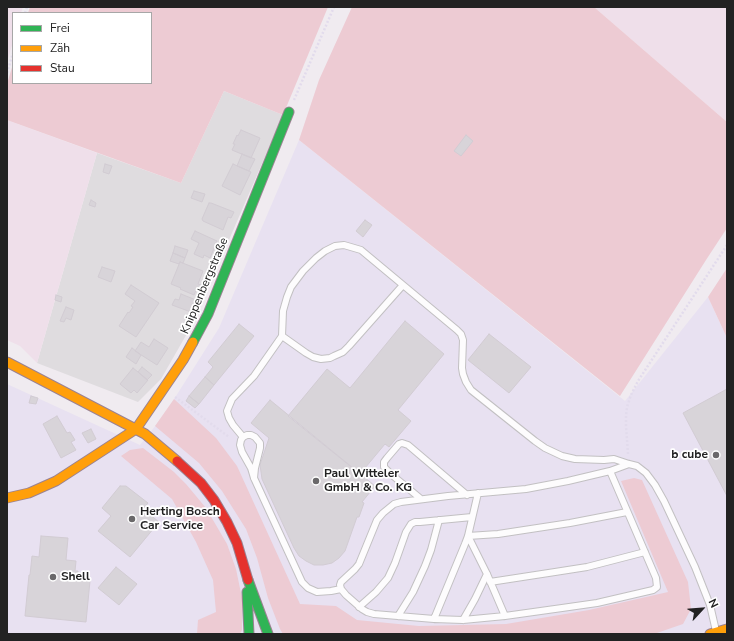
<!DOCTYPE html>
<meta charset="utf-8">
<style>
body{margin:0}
#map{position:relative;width:734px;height:641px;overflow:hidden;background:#f0ebf0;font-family:"Nunito Sans",sans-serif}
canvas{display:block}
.frame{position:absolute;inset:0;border:8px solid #222;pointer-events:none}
.legend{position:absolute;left:12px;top:12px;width:140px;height:72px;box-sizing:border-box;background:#fff;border:1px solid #a7a7a7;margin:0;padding:5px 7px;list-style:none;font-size:12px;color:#222}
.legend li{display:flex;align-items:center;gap:8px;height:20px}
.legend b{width:20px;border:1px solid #a7a7a7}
.north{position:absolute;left:682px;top:589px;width:40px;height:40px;-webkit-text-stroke:3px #fff;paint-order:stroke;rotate:64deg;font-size:11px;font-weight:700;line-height:16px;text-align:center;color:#222}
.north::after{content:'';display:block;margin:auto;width:14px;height:18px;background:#222;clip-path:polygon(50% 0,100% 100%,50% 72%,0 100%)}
</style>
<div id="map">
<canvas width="734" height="641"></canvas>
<div class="frame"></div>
<ul class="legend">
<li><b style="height:5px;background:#30b455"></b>Frei</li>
<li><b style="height:5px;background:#ff9f0a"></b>Zäh</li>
<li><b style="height:5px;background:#e5322d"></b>Stau</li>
</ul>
<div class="north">N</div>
</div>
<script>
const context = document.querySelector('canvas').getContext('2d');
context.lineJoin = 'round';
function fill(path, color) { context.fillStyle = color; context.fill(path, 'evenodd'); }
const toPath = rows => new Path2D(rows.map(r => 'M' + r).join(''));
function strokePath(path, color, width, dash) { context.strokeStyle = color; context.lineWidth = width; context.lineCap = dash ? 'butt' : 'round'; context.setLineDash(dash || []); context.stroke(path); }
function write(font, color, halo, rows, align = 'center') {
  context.font = font + ' "Nunito Sans",sans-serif'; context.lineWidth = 3.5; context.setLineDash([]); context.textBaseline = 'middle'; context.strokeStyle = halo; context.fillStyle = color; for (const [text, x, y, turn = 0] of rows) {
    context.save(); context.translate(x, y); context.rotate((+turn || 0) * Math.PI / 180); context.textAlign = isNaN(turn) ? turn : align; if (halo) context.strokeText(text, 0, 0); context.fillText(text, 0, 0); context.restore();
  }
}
fill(toPath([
 [224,91,283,115,193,323,161,379,138,402,37,363,97,153,181,183]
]), '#dfdcdf');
fill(toPath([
 [299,140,625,401,708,297,727,338,727,634,7,634,7,384,140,445,164,415,219,328]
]), '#e8e1f1');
fill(toPath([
 [7,7,23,7,21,13,13,13,13,42,7,62],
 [594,7,727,7,727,122],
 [7,120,97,153,37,363,20,346,7,340]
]), '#efdfea');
fill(toPath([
 [30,7,328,7,283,115,224,91,181,183,7,120,7,84,13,64,13,83,151,83,151,13,28,13],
 [352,7,594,7,727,122,727,228,706,260,620,396,299,140,319,80],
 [727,268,727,338,708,297],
 [174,399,216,438,237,466,300,604,336,606,357,620,419,626,506,624,589,610,668,592,621,481,634,478,642,480,688,582,691,609,683,624,654,634,283,634,280,629,268,598,257,558,246,529,222,491,199,463,155,426],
 [143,448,174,472,186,484,206,508,227,544,236,569,242,598,242,630,240,634,197,634,198,620,216,612,213,580,196,542,172,499,121,456,130,450]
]), '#edcbd3');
const building = toPath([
 [241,130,260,138,251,158,232,150,235,144,233,144,237,135,238,136,241,130],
 [466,135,473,141,461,156,454,151,466,135],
 [242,154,255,159,249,171,237,166,242,154],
 [105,164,112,166,109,174,103,172,105,164],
 [233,164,251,172,240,195,222,186,233,164],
 [194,191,205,194,202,202,191,198,194,191],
 [91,200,96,203,95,207,89,205,91,200],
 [209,203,211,203,234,212,231,218,228,217,223,230,203,221,202,219,209,203],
 [365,220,372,225,363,237,356,231,365,220],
 [195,231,217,241,210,258,204,255,203,258,194,254,199,243,191,239,195,231],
 [175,246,188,250,185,258,173,253,175,246],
 [173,253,185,258,183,263,180,262,179,264,170,261,173,253],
 [180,262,203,271,198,284,201,285,199,289,197,288,194,295,180,289,181,288,171,284,180,262],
 [102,267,115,271,111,282,98,277,102,267],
 [131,285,159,303,136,337,119,326,128,312,129,313,133,307,131,306,135,301,125,294,131,285],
 [181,294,196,300,191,312,172,305,175,299,179,300,181,294],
 [56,295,62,297,61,302,55,300,56,295],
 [66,307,74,310,71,320,66,318,64,322,60,321,66,307],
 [405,321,444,354,398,410,411,421,389,447,385,444,360,474,288,416,327,369,350,388,405,321],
 [239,324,254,336,214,385,205,377,213,367,208,362,239,324],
 [489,334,531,367,509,393,468,360,489,334],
 [154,339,168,348,157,365,135,351,141,342,149,347,154,339],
 [132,348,141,355,136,364,126,357,132,348],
 [142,367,152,375,147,380,138,372,142,367],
 [133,368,148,380,137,393,134,390,131,393,120,384,133,368],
 [205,377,214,385,199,404,189,396,205,377],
 [727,389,727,496,683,413,727,389],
 [31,396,38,398,36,404,29,403,31,396],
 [189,396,199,404,195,408,186,401,189,396],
 [270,400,375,486,362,502,364,503,359,517,357,517,345,551,339,558,332,563,323,565,314,565,306,561,299,556,294,548,262,479,260,465,269,438,251,423,270,400],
 [57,416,67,433,70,432,75,440,71,442,76,450,61,458,43,424,57,416],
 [91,429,96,439,88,443,82,433,91,429],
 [120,486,126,486,148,503,143,509,159,522,130,557,98,531,111,516,102,508,120,486],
 [41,536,68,538,66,560,76,561,75,571,78,571,77,580,90,581,86,622,25,616,29,575,30,575,32,556,39,557,41,536],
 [116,567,137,584,119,605,98,588,116,567]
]);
fill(building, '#d8d4d9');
strokePath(building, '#d2ccd3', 1);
const lane = toPath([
 [282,336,283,311,287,297,291,287,303,271,316,258,325,251,335,246,344,245,361,250,403,285],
 [243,437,233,425,229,418,227,411,232,399,254,376,282,336,306,353,313,357,321,359,330,358,334,356,343,352,349,346,403,285,457,330,461,334,463,340,462,368,463,374,466,382,471,390,535,441,545,448,562,456,575,459,604,460,614,459,629,464,637,466,646,473,655,485,664,501,695,567,710,605,716,631],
 [610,471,656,578,657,587,653,590,597,603,562,608,505,616,463,620,434,619,374,614,367,612,362,609,346,595,341,589,340,585,341,582,355,569,359,564,377,520,383,513,394,504,401,502,448,496,526,489,568,481,610,471,629,464],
 [254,478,255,468,260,448,260,443,255,437,251,435,247,435,243,437,241,440,240,445,242,452,251,468,254,478,302,582,308,588,317,592,331,591,341,589],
 [421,499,392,475,384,467,384,462,387,458,399,444,402,443,408,445,467,495],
 [490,582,555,572,587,567,645,552],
 [359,607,376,592,388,578,395,563,406,532,411,524,415,522,420,522,472,517],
 [398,616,413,592,425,566,431,550,439,520],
 [505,616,487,574,468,536,498,534,570,523,627,512],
 [434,619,465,544,468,536,478,493],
 [463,620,475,599,487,574]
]);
const fast = toPath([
 [193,342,208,314,289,112],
 [248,580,268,634],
 [247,592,249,634]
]);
const slow = toPath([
 [7,362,145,434,177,461],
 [7,498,29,493,56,481,136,429,183,360,193,342],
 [710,634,727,629]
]);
const jam = toPath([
 [177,461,201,483,214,500,227,522,237,543,248,580]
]);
strokePath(lane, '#c2c0c2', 8);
strokePath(fast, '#9b8292', 11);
strokePath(slow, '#9b8292', 11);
strokePath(jam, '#9b8292', 11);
strokePath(toPath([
 [25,13,27,7],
 [7,73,13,53],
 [294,100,334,7],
 [175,397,229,437],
 [628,454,626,426,626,416,627,407,631,395,638,381,727,245]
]), '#e2dbec', 2.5, [2, 2]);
strokePath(lane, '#fdfcfd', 6);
strokePath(fast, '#30b455', 9);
strokePath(slow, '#ff9f0a', 9);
strokePath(jam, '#e5322d', 9);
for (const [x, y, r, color] of [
 [716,455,4,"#6a686a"],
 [316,481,4,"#6a686a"],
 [132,519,4,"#6a686a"],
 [53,577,4,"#6a686a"]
]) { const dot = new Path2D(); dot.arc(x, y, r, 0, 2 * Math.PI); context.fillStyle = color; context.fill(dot); strokePath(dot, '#fff', 1.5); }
write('12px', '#222', '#fff', [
 ["Knippenbergstraße",205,286,-67]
]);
write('bold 12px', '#222', '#fff', [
 ["b cube",708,455,"right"],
 ["Paul Witteler",324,474],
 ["GmbH & Co. KG",324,488],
 ["Herting Bosch",140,512],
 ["Car Service",140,526],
 ["Shell",61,577]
], 'left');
</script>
